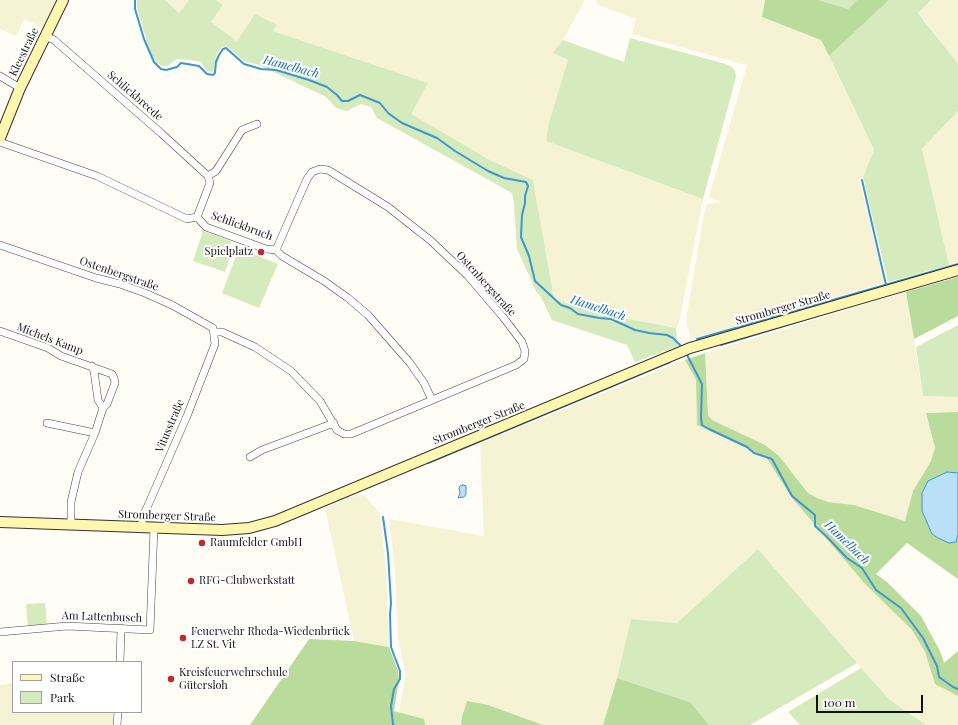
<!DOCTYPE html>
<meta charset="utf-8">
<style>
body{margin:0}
#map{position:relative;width:958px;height:725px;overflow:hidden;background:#fffdf5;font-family:"Playfair Display",serif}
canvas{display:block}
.legend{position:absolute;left:12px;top:661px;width:130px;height:52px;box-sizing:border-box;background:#fff;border:1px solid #a0a0a0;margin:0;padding:5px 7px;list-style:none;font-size:12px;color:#111}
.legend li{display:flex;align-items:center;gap:8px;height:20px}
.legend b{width:20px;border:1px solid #a0a0a0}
.scale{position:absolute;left:816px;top:695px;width:107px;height:18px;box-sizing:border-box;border:2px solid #111;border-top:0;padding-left:5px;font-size:12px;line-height:14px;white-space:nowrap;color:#111;-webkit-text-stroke:3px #fff;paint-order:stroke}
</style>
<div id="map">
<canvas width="958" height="725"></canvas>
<ul class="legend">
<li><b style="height:5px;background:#fff6b0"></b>Straße</li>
<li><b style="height:11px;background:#d5ebbd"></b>Park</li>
</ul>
<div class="scale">100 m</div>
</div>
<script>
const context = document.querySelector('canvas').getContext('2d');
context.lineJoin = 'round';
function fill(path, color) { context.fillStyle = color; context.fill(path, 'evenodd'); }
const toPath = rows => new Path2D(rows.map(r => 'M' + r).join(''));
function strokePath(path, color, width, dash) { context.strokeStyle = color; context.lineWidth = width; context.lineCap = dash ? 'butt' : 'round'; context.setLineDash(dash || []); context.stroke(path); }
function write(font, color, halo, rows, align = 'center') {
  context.font = font + ' "Playfair Display",serif'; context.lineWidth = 4; context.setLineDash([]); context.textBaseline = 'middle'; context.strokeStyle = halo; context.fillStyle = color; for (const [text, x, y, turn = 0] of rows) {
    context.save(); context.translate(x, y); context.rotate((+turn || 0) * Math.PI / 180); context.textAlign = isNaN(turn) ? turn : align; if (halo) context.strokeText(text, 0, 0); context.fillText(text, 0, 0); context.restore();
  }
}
fill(toPath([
 [0,0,57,0,43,28,24,19,16,36,0,29],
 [165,0,189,0,179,13],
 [216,0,585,0,563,40,554,53,568,60,549,122,546,141,703,199,679,323,676,328,602,314,554,299,533,180,490,160,410,114,428,83,273,31,277,25,255,14,237,41,211,22,223,5],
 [597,0,765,0,762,17,821,40,874,151,863,177,859,178,884,283,691,339,687,325,687,314,704,214,707,204,721,202,709,197,747,65,632,34,636,19,596,4],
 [931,0,958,0,958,64,918,12],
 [958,111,958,262,949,265,922,149],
 [906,292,923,396,958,397,958,412,926,413,935,448,931,461,913,491,906,521,854,505,828,502,817,498,808,493,794,474,765,445,712,420,708,416,705,353],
 [685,360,696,380,697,425,766,457,792,498,865,584,912,630,925,652,935,683,958,696,958,725,926,725,890,700,861,668,758,549,677,623,631,619,617,678,603,725,543,725,488,705,462,717,461,725,425,725,424,719,399,712,406,675,398,638,395,570,389,519,484,536,480,443],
 [363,494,380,513,386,570,389,647,354,641,325,508,356,495,357,497],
 [13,683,13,712,114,712,113,725,0,725,0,685]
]), '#f6f3d4');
fill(toPath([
 [137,0,165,0,179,13,189,0,216,0,223,5,211,22,237,41,255,14,277,25,273,31,428,83,411,114,490,160,533,180,554,299,602,314,676,328,678,346,635,362,627,345,552,320,541,297,536,291,517,249,514,204,512,193,377,118,371,107,361,104,347,111,336,108,326,97,259,65,244,61,226,46,222,47,217,53,214,71,212,72,207,71,201,62,190,60,177,59,167,66,162,66,155,61,150,51,137,8],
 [819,0,857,0,848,9],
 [889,0,931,0,918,13,958,64,958,111,922,149,949,265,888,282,863,177,874,150,829,56],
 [630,38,726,64,732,67,735,71,736,77,703,199,546,141,549,122,568,60,553,53,563,40,624,62],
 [203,231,231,241,227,253,231,255,225,272,193,261],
 [239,248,278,264,259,308,222,293],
 [958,325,958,397,923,396,916,347],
 [758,549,857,663,750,725,709,725,690,702,617,678,631,619,677,623],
 [45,603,47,625,28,627,26,604],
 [861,668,890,700,926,725,800,725,788,712]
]), '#d5ebbd');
fill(toPath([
 [765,0,819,0,848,9,857,0,889,0,829,56,821,40,762,17],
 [958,277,958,316,914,339,906,292],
 [705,353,708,415,712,420,765,445,779,456,808,493,817,498,828,502,854,505,905,521,913,491,931,461,935,448,926,413,958,412,958,473,922,493,922,511,932,534,938,538,949,543,956,542,958,534,958,579,907,543,876,574,887,582,921,616,940,651,944,663,958,651,958,696,935,684,925,652,912,630,865,584,792,498,766,457,697,425,696,380,685,360],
 [309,639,354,641,389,647,398,671,399,680,394,711,424,719,425,725,250,725],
 [617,678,690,702,709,725,603,725],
 [467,701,488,705,543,725,461,725,462,717]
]), '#b9dc9c');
const water = toPath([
 [947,472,958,473,958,534,956,542,949,543,938,538,932,534,922,511,922,493,928,481,947,472],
 [463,485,466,486,466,494,464,497,458,498,460,493,459,488,460,486,463,485]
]);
fill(water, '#b9e0f7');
strokePath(water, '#3f96cf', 1);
strokePath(toPath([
 [135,0,135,9,144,39,154,62,161,69,166,70,177,67,181,63,199,66,207,74,213,75,215,73,216,62,219,55,223,49,226,48,244,64,261,69,276,70,309,80,327,87,337,95,342,101,348,101,360,95,380,103,388,113,402,123,437,138,455,151,488,171,504,178,526,182,528,186,525,196,525,203,522,215,521,237,529,256,535,281,561,305,570,308,578,314,599,318,611,319,635,330,649,333,667,335,673,338,682,347],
 [862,180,886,285],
 [697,339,958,264],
 [721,345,840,309],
 [686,353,702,384,701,418,702,425,709,429,747,447,754,453,772,459,792,496,815,515,815,526,828,538,847,558,862,568,876,590,901,608,923,638,937,666,939,677,953,687,958,689],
 [428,463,670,362],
 [383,517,388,553,391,603,390,614,391,647,400,671,400,679,394,689,391,706,393,725,394,725]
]), '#3f96cf', 2);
const street = toPath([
 [45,36,54,40,161,133,208,176,210,183,197,217],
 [0,76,20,88],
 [0,142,97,176,187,219,197,217],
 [208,176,216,171,242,130,257,124],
 [197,217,206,227,266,249,276,250,282,256,324,281,348,298,368,315,410,363,424,383,432,400],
 [0,245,96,278,120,284,145,293,172,305,213,328,215,344,187,416,142,519,142,528],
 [0,331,48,348,61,356,112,374,114,378,115,383,107,404,103,408,95,433,78,472,71,502,71,525],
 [215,332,222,332,255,347,291,371,320,401,337,430,344,434,351,434,516,365,524,359,525,351,522,342,503,317,467,275,430,240,388,207,328,170,320,169,312,172,307,179,276,250],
 [92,366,94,371,98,400,103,408],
 [47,423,95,433],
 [250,457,262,450,334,423],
 [0,632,67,626,150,630,154,528],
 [120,662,121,628],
 [117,725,118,712]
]);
const secondary = toPath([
 [0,138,20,88,63,0],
 [0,522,222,530,249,528,275,521,690,348,958,270]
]);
strokePath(street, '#444', 8);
strokePath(secondary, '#333', 12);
strokePath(street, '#fff', 7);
strokePath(secondary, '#fff6b0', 10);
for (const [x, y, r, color] of [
 [261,252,4,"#c4262e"],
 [202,543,4,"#c4262e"],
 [191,581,4,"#c4262e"],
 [183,638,4,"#c4262e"],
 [171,679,4,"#c4262e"]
]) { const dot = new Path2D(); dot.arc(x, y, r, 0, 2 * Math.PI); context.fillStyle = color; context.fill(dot); strokePath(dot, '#fff', 1.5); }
write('11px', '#111', '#fff', [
 ["Kleestraße",24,52,-64],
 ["Schlickbreede",135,96,41],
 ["Schlickbruch",242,226,20],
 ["Ostenbergstraße",119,274,19],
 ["Ostenbergstraße",486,284,48],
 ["Stromberger Straße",783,308,-16],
 ["Michels Kamp",50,339,21],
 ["Stromberger Straße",479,423,-22],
 ["Vitusstraße",170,426,-67],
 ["Stromberger Straße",167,516,2],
 ["Am Lattenbusch",102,617,2]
]);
write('11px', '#111', '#fff', [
 ["Spielplatz",253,252,"right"],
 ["Raumfelder GmbH",210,543],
 ["RFG-Clubwerkstatt",199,581],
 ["Feuerwehr Rheda-Wiedenbrück",191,632],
 ["LZ St. Vit",191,645],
 ["Kreisfeuerwehrschule",179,673],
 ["Gütersloh",179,686]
], 'left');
write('italic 12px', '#1768a6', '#fff', [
 ["Hamelbach",291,67,15],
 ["Hamelbach",598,308,18],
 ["Hamelbach",847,543,44]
]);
</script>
